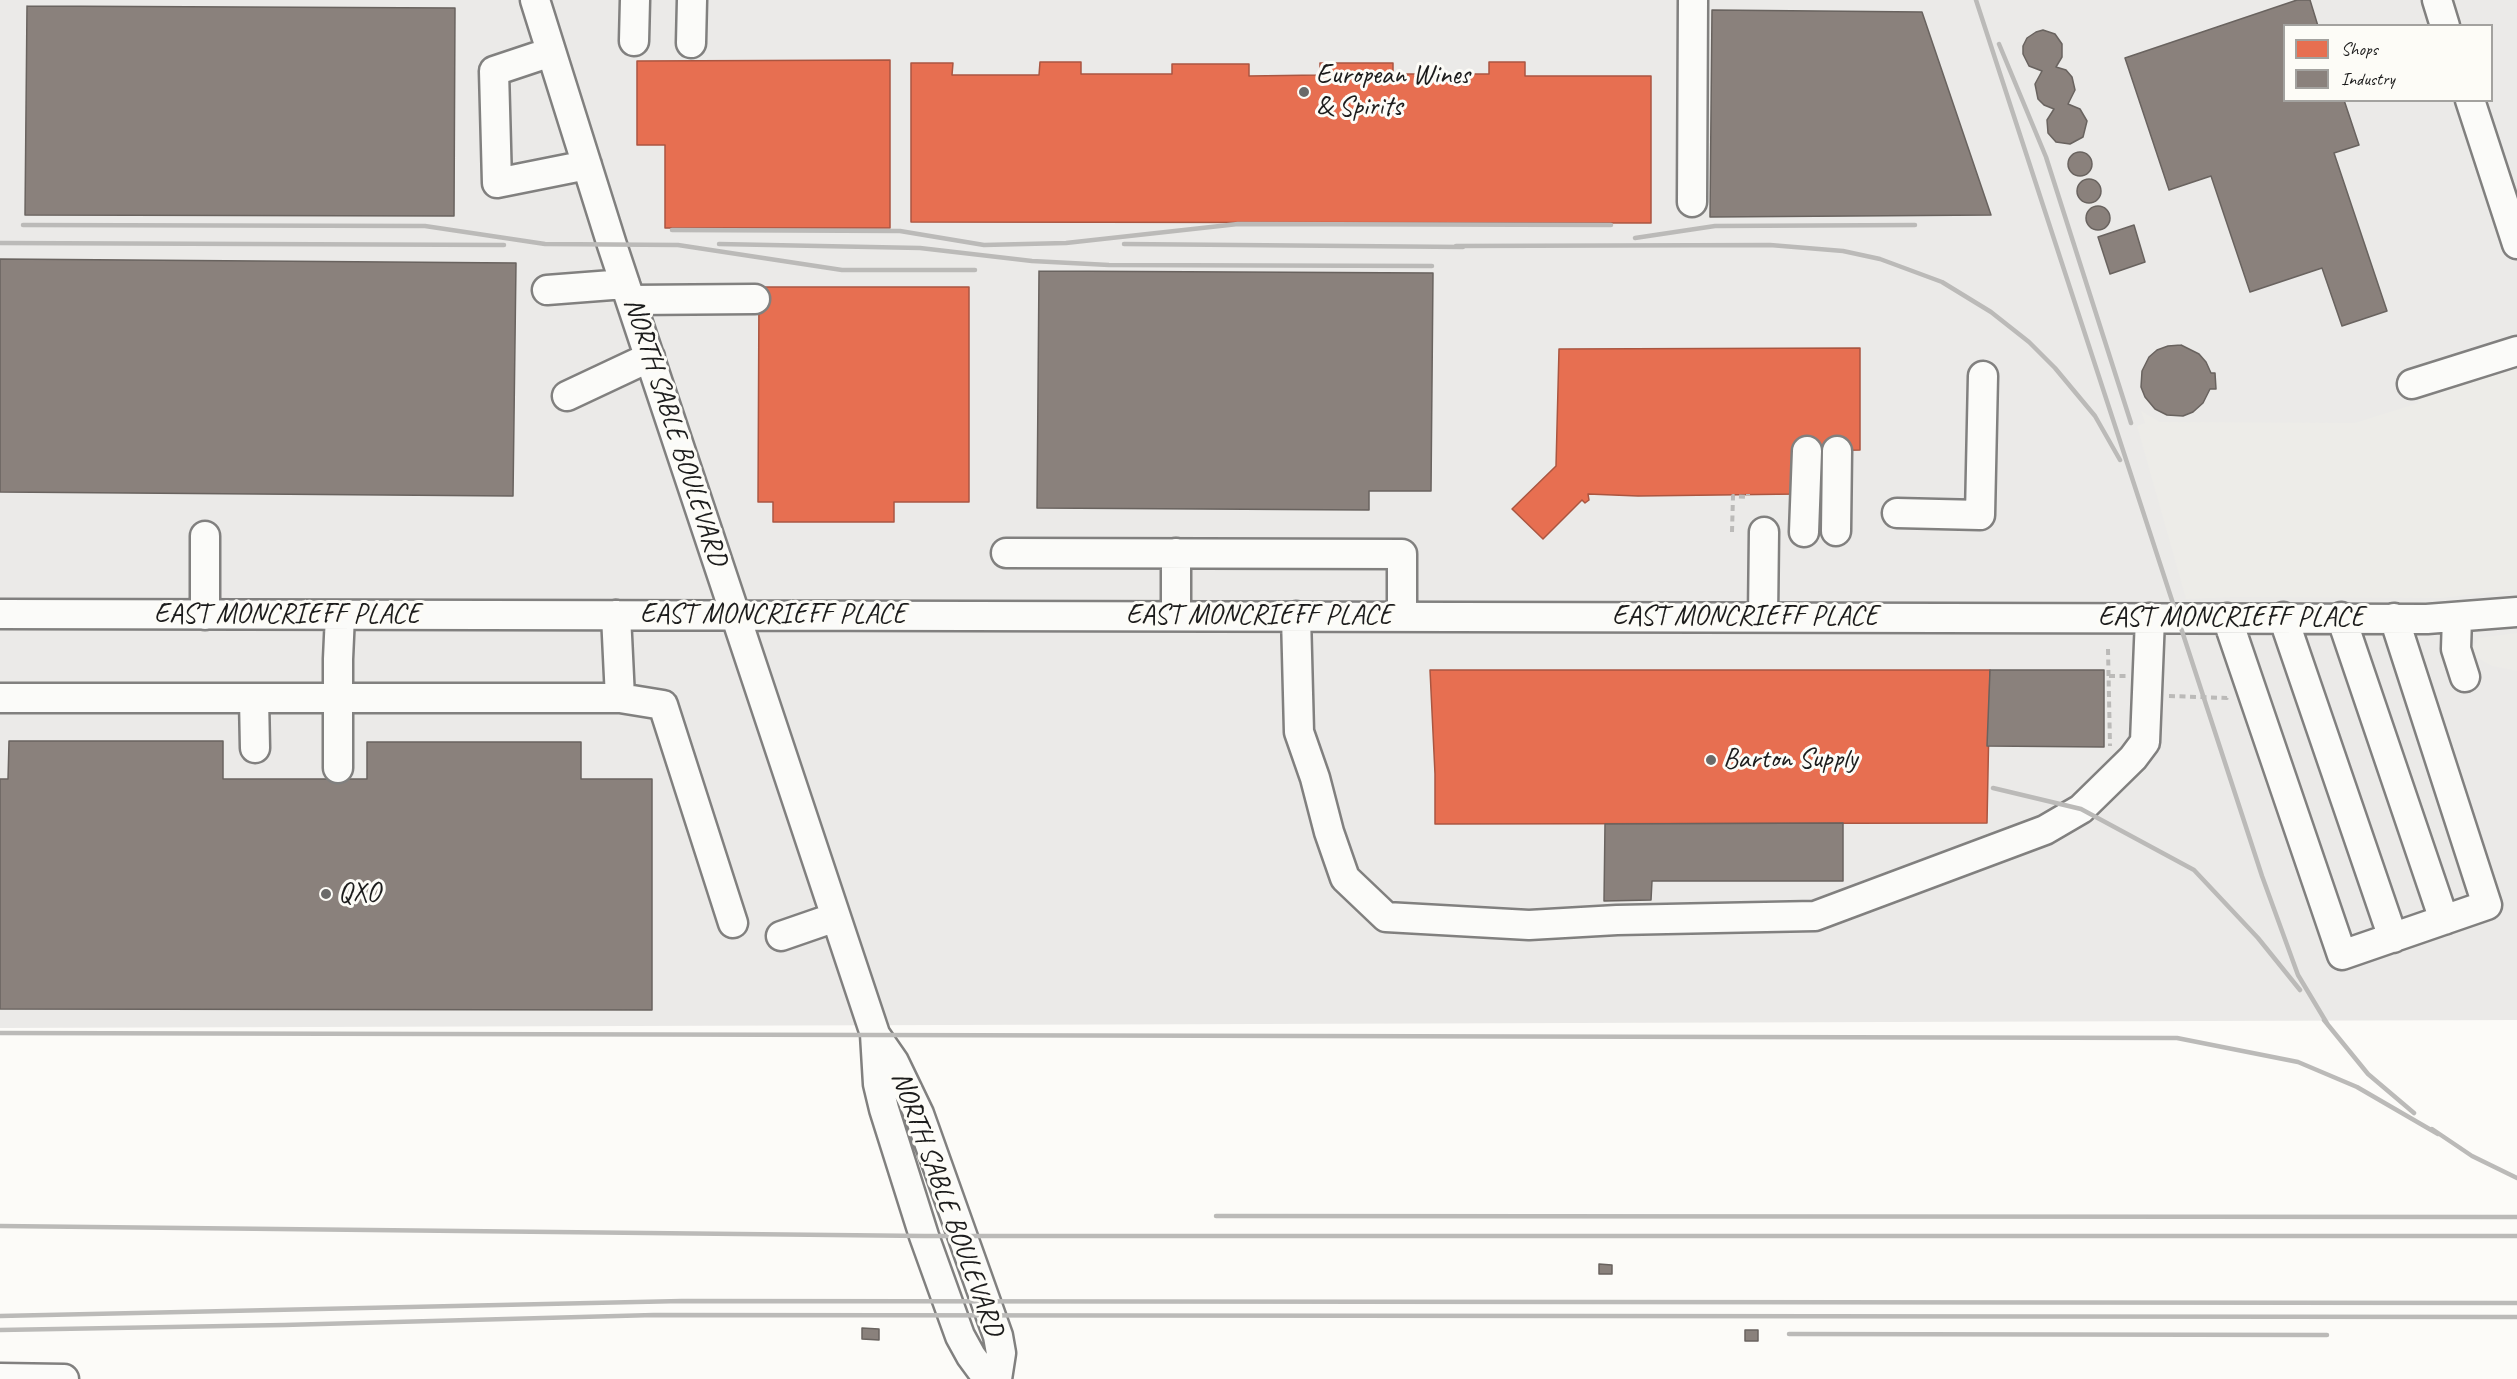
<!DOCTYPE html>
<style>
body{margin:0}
#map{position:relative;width:2517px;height:1379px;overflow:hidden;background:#fcfbf8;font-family:Caveat,sans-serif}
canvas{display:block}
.legend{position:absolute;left:2283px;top:24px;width:210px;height:78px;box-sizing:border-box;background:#fdfcf7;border:2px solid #a3a29f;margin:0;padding:8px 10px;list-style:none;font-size:18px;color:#1c1c1c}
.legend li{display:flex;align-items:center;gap:12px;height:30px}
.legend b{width:30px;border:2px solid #a3a29f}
</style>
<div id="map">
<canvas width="2517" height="1379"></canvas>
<ul class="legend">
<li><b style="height:16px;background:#e76f51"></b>Shops</li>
<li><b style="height:16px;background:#8a817c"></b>Industry</li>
</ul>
</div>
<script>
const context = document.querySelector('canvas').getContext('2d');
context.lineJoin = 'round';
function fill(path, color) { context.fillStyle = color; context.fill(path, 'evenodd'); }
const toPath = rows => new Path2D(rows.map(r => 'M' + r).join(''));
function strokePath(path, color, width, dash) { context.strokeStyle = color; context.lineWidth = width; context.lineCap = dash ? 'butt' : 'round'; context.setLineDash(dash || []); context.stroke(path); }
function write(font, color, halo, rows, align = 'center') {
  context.font = font + ' Caveat,sans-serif'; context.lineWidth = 6; context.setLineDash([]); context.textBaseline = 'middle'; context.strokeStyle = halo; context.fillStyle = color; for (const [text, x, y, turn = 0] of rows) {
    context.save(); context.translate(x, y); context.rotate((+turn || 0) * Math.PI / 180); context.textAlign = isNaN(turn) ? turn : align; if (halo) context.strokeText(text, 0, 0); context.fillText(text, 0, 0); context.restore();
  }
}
fill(toPath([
 [0,0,2517,0,2517,1020,0,1028],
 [2284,26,2492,26,2492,100,2284,100]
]), '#ebeae8');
fill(toPath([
 [2517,367,2517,590,2441,598,2233,597,2186,599,2137,426,2145,423,2141,411,2160,422,2355,423,2418,403,2418,400],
 [2517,633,2517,671,2492,666,2474,656,2472,648,2479,638]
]), '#edece8');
const shops = toPath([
 [890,60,890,228,665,228,665,145,637,145,637,61,890,60],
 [1040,62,1081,62,1081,74,1172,74,1172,64,1249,64,1249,76,1320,75,1320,63,1393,63,1393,74,1489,74,1489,62,1525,62,1525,76,1651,76,1651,223,911,222,911,63,953,63,952,75,1039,75,1040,62],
 [759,287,969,287,969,502,894,502,894,522,773,522,773,502,758,502,759,287],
 [1860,348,1860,450,1807,451,1797,494,1638,496,1588,494,1589,500,1585,503,1582,500,1543,539,1512,509,1556,466,1559,349,1860,348],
 [1430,670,1990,670,1987,823,1435,824,1435,774,1430,670]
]);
fill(shops, '#e76f51');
strokePath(shops, '#aa5641', 1.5);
const industry = toPath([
 [2297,0,2310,0,2318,26,2284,26,2284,100,2344,100,2359,145,2334,153,2387,311,2342,326,2322,268,2250,292,2211,176,2169,190,2125,58,2297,0],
 [27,6,455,8,454,216,25,215,27,6],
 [1712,10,1922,12,1991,215,1710,217,1712,10],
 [2043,30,2055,34,2062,44,2062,57,2056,67,2066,70,2072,77,2075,90,2068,104,2080,109,2087,121,2083,137,2070,144,2056,142,2048,133,2047,120,2054,109,2044,105,2038,99,2035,84,2042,71,2029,66,2023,54,2023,46,2027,38,2036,32,2043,30],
 '2068 164a12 12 0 1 1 24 0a12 12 0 1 1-24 0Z',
 '2077 191a12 12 0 1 1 24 0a12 12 0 1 1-24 0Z',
 '2086 218a12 12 0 1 1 24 0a12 12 0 1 1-24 0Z',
 [2134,225,2145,262,2110,274,2098,237,2134,225],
 [0,259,516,263,513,496,0,492,0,259],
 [1039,271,1433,273,1431,491,1369,491,1369,510,1037,508,1039,271],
 [2181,345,2199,354,2206,362,2211,373,2215,373,2216,389,2210,389,2203,403,2193,412,2183,416,2167,415,2155,409,2145,397,2141,387,2142,371,2149,357,2157,350,2168,346,2181,345],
 [1990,670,2104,670,2104,747,1987,746,1990,670],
 [9,741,223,741,223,779,367,779,367,742,581,742,581,779,652,779,652,1010,0,1009,0,779,8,779,9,741],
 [1843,823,1843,881,1652,881,1651,900,1604,901,1605,824,1843,823],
 [1599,1264,1612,1265,1612,1274,1599,1274,1599,1264],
 [862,1328,879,1329,879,1340,862,1339,862,1328],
 [1745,1330,1758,1330,1758,1341,1745,1341,1745,1330]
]);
fill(industry, '#8a817c');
strokePath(industry, '#69635f', 1.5);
const minor = toPath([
 [535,0,612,245,875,1034,878,1084,884,1109,924,1236,960,1336,971,1356,988,1379],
 [2437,0,2445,26],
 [634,41,635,0],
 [691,43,692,0],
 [551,52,494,71,497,183,587,165],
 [2470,100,2517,244],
 [1692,202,1693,0],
 [547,290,625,284],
 [631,300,755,299],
 [2412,384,2517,351],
 [567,396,650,357],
 [1897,513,1980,515,1983,376],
 [1836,531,1837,451],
 [1804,532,1807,451],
 [205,536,205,615],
 [1006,553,1402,554,1402,616],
 [0,614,2427,619,2517,612],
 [616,615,620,698],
 [1176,616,1176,553],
 [1296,616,1299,732,1315,778,1329,832,1345,878,1386,917,1529,925,1617,920,1815,916,2045,830,2081,809,2133,758,2145,742,2150,618],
 [1763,617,1764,532],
 [2283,617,2393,938],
 [2341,617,2444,920],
 [2457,617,2456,649,2465,677],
 [2227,618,2342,955,2487,905,2394,618],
 [0,698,620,698,663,705,733,923],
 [254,698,255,748],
 [338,768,338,659,340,615],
 [781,936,836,917],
 [876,1036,894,1062,919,1114,998,1336,1001,1353,997,1379],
 [0,1378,64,1379]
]);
strokePath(minor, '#81807f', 33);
strokePath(toPath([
 [1732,532,1733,496,1748,497,1748,494],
 [2108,649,2110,746],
 [2109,676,2126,676],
 [2169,696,2227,698,2229,695]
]), '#bbbab8', 4, [6, 4.5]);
strokePath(minor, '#fbfbf9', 28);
strokePath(toPath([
 [1976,0,2262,876,2298,975,2328,1025],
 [1999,44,2046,157,2131,423],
 [23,225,425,226,545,244,678,245,842,270,975,270],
 [672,230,900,231,984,245,1066,243,1238,224,1611,225],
 [1635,238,1715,226,1915,225],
 [0,243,504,245],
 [719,244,920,248,1032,261,1109,265,1432,266],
 [1124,244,1463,247],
 [1456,246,1770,245,1843,251,1880,259,1942,282,1991,312,2029,342,2055,368,2095,416,2120,460],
 [1993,788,2081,809,2194,870,2258,938,2300,990],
 [2324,1020,2368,1074,2414,1113],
 [0,1033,2177,1038,2298,1062,2357,1087,2438,1134],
 [2432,1129,2472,1156,2517,1178],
 [1216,1216,2517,1217],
 [0,1226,924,1236,2517,1236],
 [0,1316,682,1301,2517,1303],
 [0,1330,284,1325,654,1315,2517,1317],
 [1789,1334,2327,1335]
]), '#bbbab8', 4.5);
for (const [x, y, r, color] of [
 [1304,92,6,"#6a6a69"],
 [1711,760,6,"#6a6a69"],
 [326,894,6,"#6a6a69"]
]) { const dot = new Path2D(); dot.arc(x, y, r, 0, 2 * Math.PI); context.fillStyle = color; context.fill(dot); strokePath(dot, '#fdfcf7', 2); }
write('28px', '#1c1c1c', '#fdfcf7', [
 ["European Wines",1316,76],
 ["& Spirits",1316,108],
 ["Barton Supply",1723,760],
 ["QXO",338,894]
], 'left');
write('28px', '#1c1c1c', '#fdfcf7', [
 ["NORTH SABLE BOULEVARD",675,432,72],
 ["EAST MONCRIEFF PLACE",287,615],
 ["EAST MONCRIEFF PLACE",773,615],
 ["EAST MONCRIEFF PLACE",1259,616],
 ["EAST MONCRIEFF PLACE",1745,617],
 ["EAST MONCRIEFF PLACE",2231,618],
 ["NORTH SABLE BOULEVARD",947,1204,70]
]);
</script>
